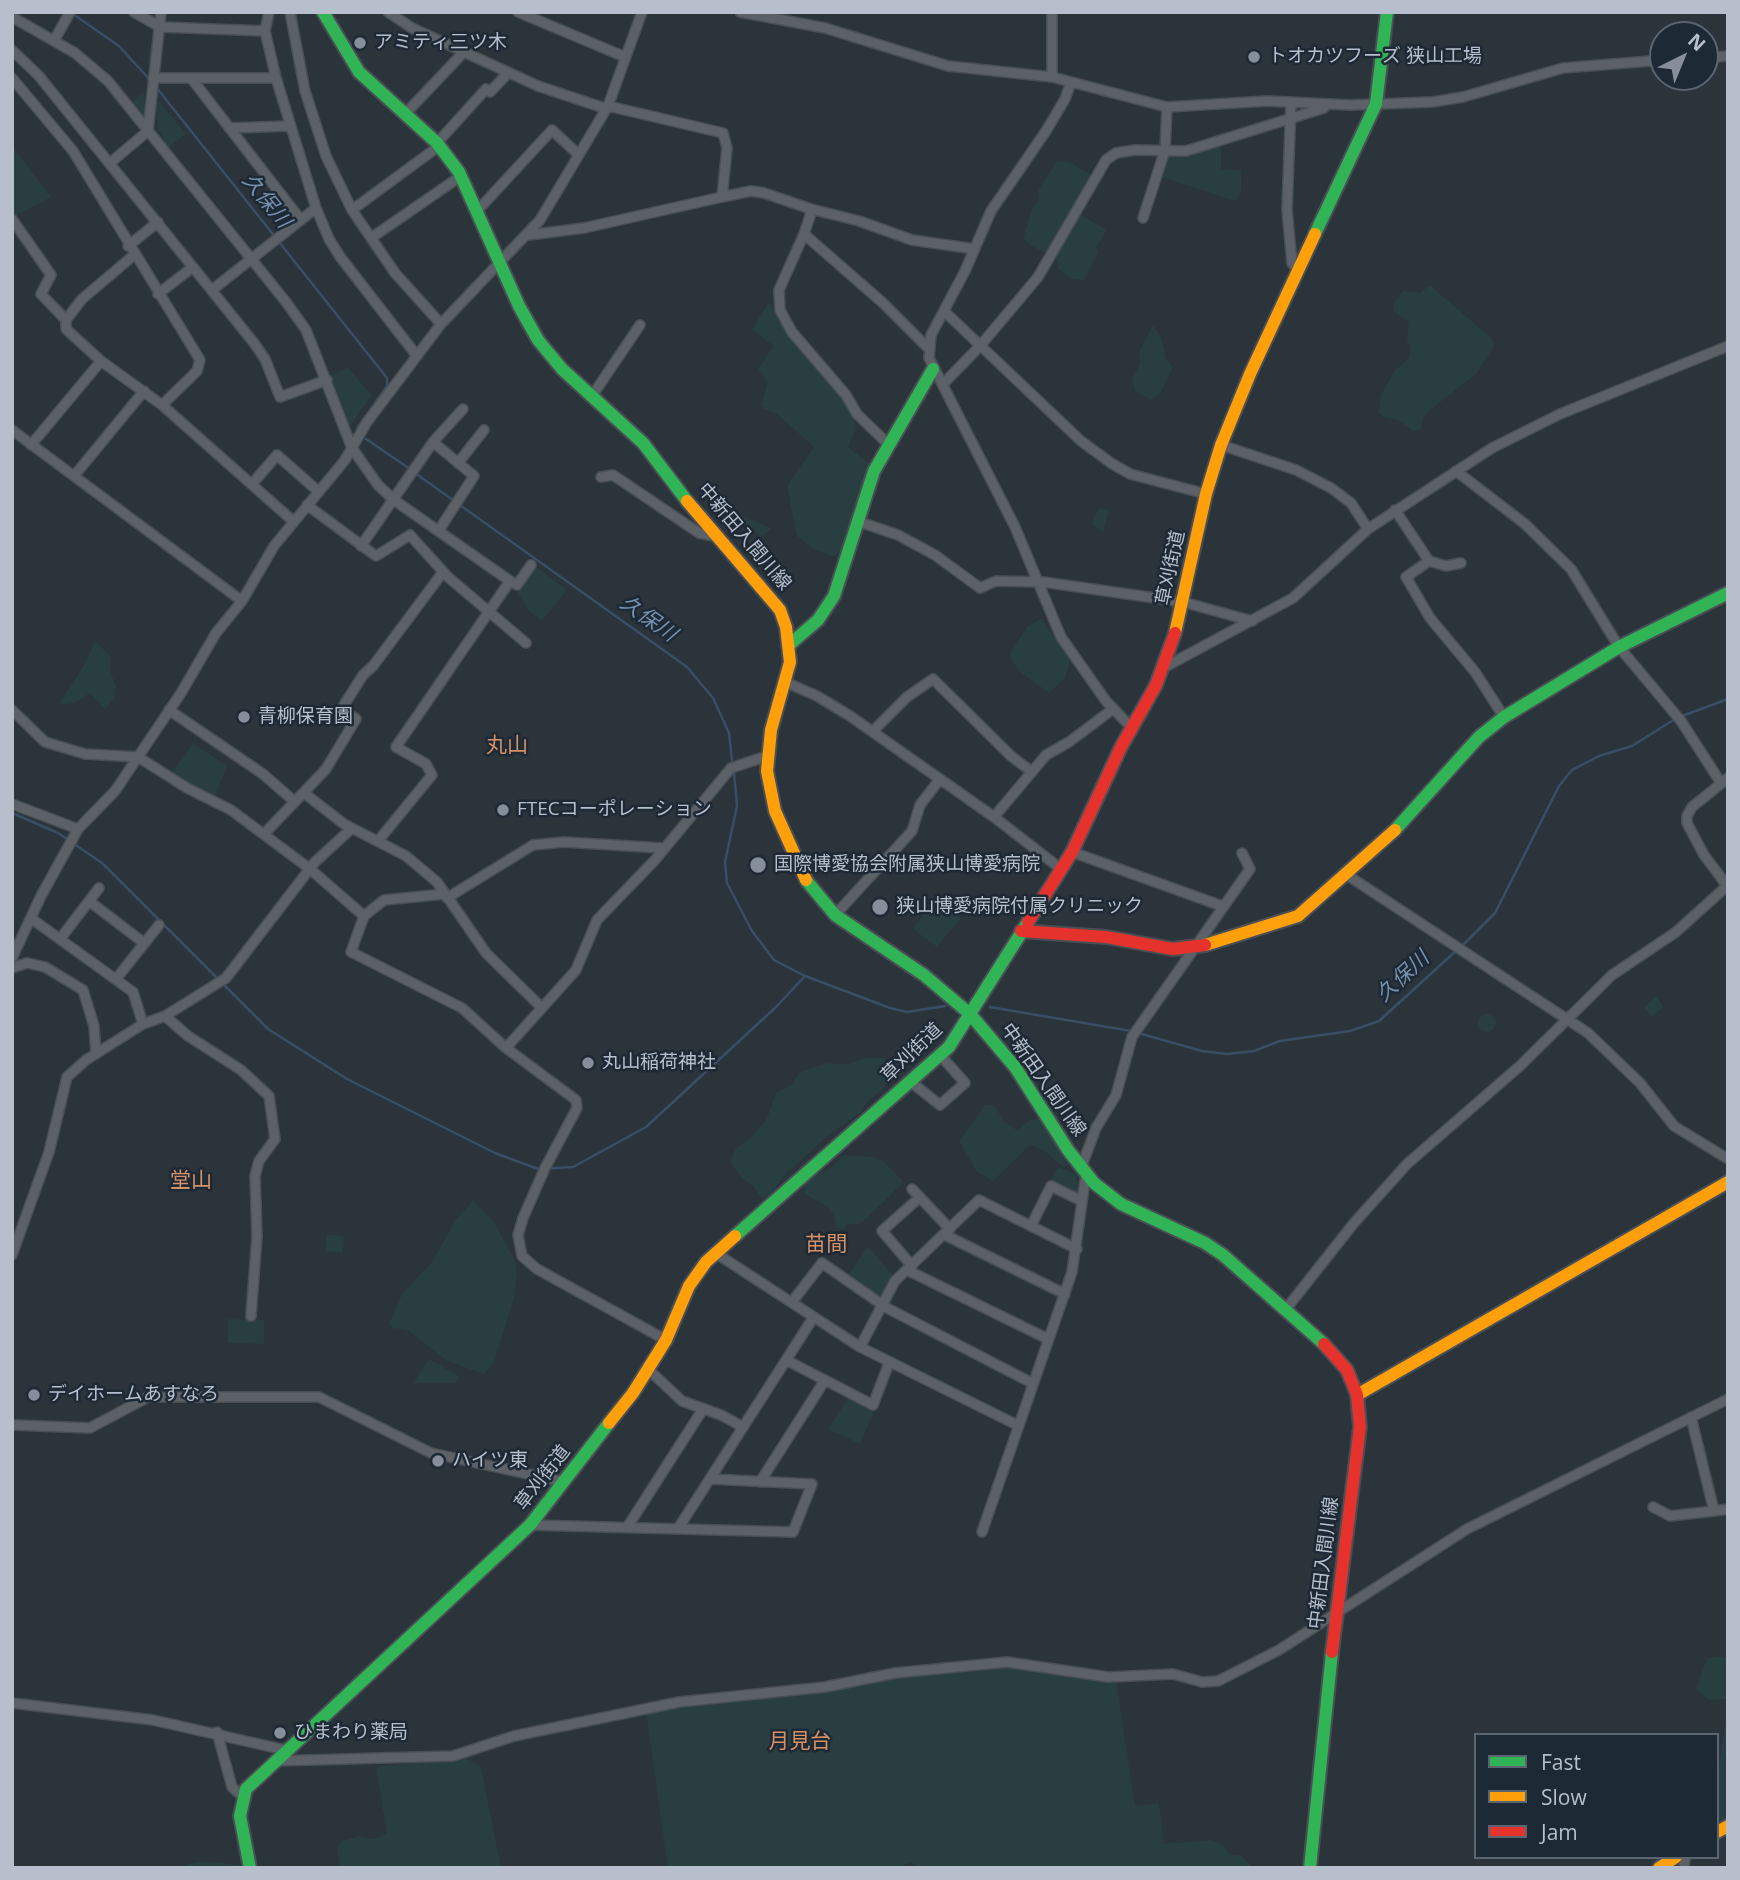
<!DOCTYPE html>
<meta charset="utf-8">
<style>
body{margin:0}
#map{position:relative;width:1740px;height:1880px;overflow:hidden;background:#2b333b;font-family:"Open Sans",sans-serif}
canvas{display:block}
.frame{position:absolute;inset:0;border:14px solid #b6bfcb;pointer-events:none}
.legend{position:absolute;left:1474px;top:1733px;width:245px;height:126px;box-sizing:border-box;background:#1e2936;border:2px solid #5b6572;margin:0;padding:9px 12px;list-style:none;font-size:21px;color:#b6bfcb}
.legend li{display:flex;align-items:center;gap:14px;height:35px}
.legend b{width:35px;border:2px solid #5b6572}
.north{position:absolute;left:1649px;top:21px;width:70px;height:70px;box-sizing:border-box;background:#1e2936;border:2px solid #5b6572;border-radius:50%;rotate:43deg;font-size:19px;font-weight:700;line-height:28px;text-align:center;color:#b6bfcb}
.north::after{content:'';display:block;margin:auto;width:24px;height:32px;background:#858e99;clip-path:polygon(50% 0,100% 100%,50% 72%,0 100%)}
</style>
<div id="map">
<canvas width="1740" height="1880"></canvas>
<div class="frame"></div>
<ul class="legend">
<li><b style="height:9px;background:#30b455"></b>Fast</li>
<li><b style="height:9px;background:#ff9f0a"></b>Slow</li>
<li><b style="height:9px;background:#e5322d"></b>Jam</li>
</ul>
<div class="north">N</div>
</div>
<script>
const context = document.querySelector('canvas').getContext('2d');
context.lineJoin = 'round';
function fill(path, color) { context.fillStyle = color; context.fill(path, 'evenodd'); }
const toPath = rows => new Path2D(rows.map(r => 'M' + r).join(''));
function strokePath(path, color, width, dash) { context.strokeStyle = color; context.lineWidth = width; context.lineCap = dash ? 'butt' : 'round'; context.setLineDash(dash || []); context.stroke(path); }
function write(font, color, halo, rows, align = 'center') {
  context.font = font + ' "Open Sans","Noto Sans JP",sans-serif'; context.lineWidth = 5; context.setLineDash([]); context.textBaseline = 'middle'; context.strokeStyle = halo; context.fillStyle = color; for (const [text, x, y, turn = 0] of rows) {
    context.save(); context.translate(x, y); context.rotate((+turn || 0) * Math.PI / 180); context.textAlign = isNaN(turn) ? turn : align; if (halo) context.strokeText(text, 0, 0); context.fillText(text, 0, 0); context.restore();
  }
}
fill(toPath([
 [142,93,148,104,147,116,143,117,131,102],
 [159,101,186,134,168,148,158,128,156,103],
 [1221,145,1221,169,1241,170,1241,191,1236,201,1161,177,1168,154,1187,154],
 [12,146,51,197,14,217,12,214],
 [1057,161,1069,162,1092,175,1074,211,1107,230,1096,247,1098,252,1084,280,1072,279,1057,268,1059,264,1053,256,1031,246,1023,239,1032,209,1039,200,1038,190],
 [1430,285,1491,338,1495,345,1476,374,1429,411,1423,418,1421,429,1413,431,1398,420,1383,417,1379,412,1381,395,1395,370,1409,358,1411,348,1407,340,1409,323,1394,311,1393,305,1403,291,1420,293],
 [769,302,790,335,840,392,857,427,848,447,871,465,845,546,834,557,815,550,797,536,790,502,787,486,814,447,777,414,764,409,761,404,767,385,765,377,758,369,773,346,752,329],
 [1153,325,1161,337,1166,359,1173,367,1161,392,1151,400,1135,391,1132,379,1140,364,1139,352],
 [348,368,372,395,349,428,330,375],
 [720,507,772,528,762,536,746,525,717,516],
 [1099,508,1109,510,1103,532,1091,523],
 [535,566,567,590,542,621,528,610,517,591],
 [1042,618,1070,661,1065,678,1049,693,1019,671,1009,655,1027,627],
 [95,641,111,657,110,670,116,687,114,699,105,709,90,693,77,702,63,705,60,702,83,667],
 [193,743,227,766,214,798,171,774],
 [933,900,961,918,937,947,913,929],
 [1656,996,1664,1007,1652,1017,1644,1008],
 '1478 1023a9 9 0 1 1 18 0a9 9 0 1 1-18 0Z',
 [865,1058,885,1058,888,1061,886,1073,889,1080,884,1088,867,1102,861,1112,830,1134,787,1173,771,1193,764,1198,760,1196,753,1186,741,1177,730,1161,736,1148,752,1137,767,1118,776,1093,791,1085,800,1072,827,1063,849,1064],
 [985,1105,994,1105,1004,1121,1018,1131,1028,1121,1040,1118,1067,1165,1063,1167,1043,1150,1030,1145,993,1181,977,1172,959,1141],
 [844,1155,874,1157,883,1161,904,1182,867,1218,859,1224,848,1224,844,1229,836,1228,833,1214,828,1207,805,1194,804,1183,813,1175,829,1170],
 [1058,1167,1076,1174,1078,1192,1074,1194,1050,1182],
 [473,1201,494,1222,516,1262,517,1273,514,1298,494,1363,484,1374,447,1361,409,1331,393,1328,389,1323,402,1294,432,1262,456,1219],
 [327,1234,344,1236,343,1253,325,1251],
 [868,1246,894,1277,882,1297,878,1298,847,1277],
 [228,1319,264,1320,264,1344,228,1343],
 [429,1359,459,1376,455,1383,413,1383],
 [849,1397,874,1411,860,1444,828,1429],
 [1728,1656,1728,1699,1709,1700,1696,1689,1707,1658],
 [1022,1665,1070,1678,1116,1681,1135,1806,1159,1803,1164,1844,1210,1840,1222,1844,1229,1854,1242,1856,1253,1868,923,1868,909,1862,900,1868,668,1868,646,1712,828,1692,896,1677],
 [1728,1706,1728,1819,1717,1825,1717,1777],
 [466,1758,481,1767,501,1868,340,1868,337,1848,341,1841,359,1836,373,1839,387,1834,376,1767],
 [199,1861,240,1865,242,1868,177,1868]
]), '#283e41');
strokePath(toPath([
 [73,14,119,46,150,80],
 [156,87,387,378,387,386,358,427],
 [366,439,410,469],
 [415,473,687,667,713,698,729,733,732,760],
 [1682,716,1728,699],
 [734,772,737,806,725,862,727,883,752,931,774,960,805,976,890,1008,907,1012,945,1006],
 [12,813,58,833,102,863,268,1029,347,1079,495,1153,538,1169,573,1167,646,1127,775,1008,805,976],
 [1462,946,1495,913,1559,786,1572,770,1599,756,1632,746,1675,719],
 [990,1007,1131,1031],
 [1138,1033,1202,1051,1227,1054,1254,1051,1280,1041,1350,1031,1379,1021,1457,950]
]), '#3a4e66', 2.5);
const street = toPath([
 [134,12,160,27,265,31],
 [269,12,265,31,276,78,316,208,329,239,341,258,417,356],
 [290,12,305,91,326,156,352,210,371,238,461,176],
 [388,12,412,28,538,86,607,109],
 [518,12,625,57],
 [740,12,825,28,948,66,1052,77,1167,107,1267,101,1350,105,1432,102,1463,97,1563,68,1663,60],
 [1052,12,1052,77],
 [12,17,75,53,108,81,286,302,306,330,352,448,378,485,394,500,510,581,396,747,426,764,432,775,378,841],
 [54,41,70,12],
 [12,50,39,76,254,343,265,359,280,397,327,380],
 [1705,58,1728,56],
 [12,78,73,151,200,360,197,371,162,405],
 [153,78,276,78],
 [191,78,300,219],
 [1071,82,1065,99,1046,131,991,211,965,271,931,335,929,358,1015,527,1061,637,1106,701,1131,727],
 [1291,102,1287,210,1292,263,1298,270],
 [608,106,723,133,727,148,722,197,751,191,764,193,811,209,859,221,912,240,975,249],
 [405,114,463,53],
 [229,128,290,126],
 [437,143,486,89,490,92,508,73],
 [110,163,148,131,161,12],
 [352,210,439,146],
 [478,210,552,130,579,155],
 [812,210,804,234,883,303,930,350],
 [1143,218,1165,150,1167,107],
 [12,219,51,275,41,294,66,320],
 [804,234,779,290,780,310,792,332,846,395,857,414,890,446],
 [529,235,584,228,722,197],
 [371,238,395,273,441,324],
 [128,246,158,222],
 [134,255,82,299,66,320,66,329,101,361,162,405,293,521],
 [212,290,316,208],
 [158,294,193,267],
 [945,312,1081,441,1111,463,1130,474,1206,494],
 [943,384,980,346,1038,277,1106,160,1116,153,1135,150,1186,151,1324,108],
 [592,396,640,325],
 [12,430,242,601],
 [433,442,474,476,439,530],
 [31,445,101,361],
 [1221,445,1296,470,1331,488,1351,503,1368,529],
 [458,463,484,430],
 [1456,471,1525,524,1571,569,1619,647,1681,721,1721,783],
 [74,476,144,391],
 [601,477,613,475,699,533,714,536],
 [252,484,277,455,319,492],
 [307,505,376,556,410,535,448,577,526,643],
 [1395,510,1429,561,1446,566,1461,563],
 [857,521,898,535,935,555,980,588,996,581,1043,582,1183,602,1252,621],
 [361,546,433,442,463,409],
 [1429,561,1406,577,1430,618,1475,672,1504,717],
 [510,581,517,585,531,565],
 [1165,667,1293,598,1368,529,1492,448,1560,414,1728,346],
 [785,682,817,696,850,716,994,817,1046,755,1069,742,1113,709],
 [12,710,45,742,85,754,138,757,187,788,231,810,310,869,364,916],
 [169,710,263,774,295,802],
 [873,731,907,697,933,679,1011,756,1032,772],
 [1728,778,1692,807,1687,816,1687,823,1704,855,1728,887],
 [304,793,344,824,406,856,437,882,486,953,541,1007],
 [12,804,78,829],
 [994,817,1061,869],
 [264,834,326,769,356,719,346,712,344,705,363,675,373,666,443,572],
 [1072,852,1222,906],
 [1347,875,1588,1033,1640,1083,1674,1126,1728,1159],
 [445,894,384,900,364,916,351,952,462,1008,506,1048,576,1100,577,1108,545,1168,523,1218,518,1235,522,1256,537,1269,666,1340],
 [447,898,533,845,564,842,662,848],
 [89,901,144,943],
 [835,915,912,831,920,805,940,779],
 [32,919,133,992,143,1024],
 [60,939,99,888],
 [12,958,41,896,78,829,115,791,181,693,216,633,242,601,274,546,345,460,367,422,441,324,540,220,608,106,642,12],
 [12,968,27,963,45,967,83,990,94,1026,96,1054],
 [116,979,159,925],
 [165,1016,188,1036,241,1070,269,1096,275,1139,259,1161,255,1176,257,1236,251,1316],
 [506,1048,576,970,597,920,655,860,731,768,767,756],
 [911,1082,940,1105,965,1083,941,1056],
 [1081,1168,1096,1128,1116,1095,1132,1037,1250,869,1242,853],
 [912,1189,950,1229],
 [1031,1226,1051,1186,1082,1201],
 [945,1235,1065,1294],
 [714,1252,860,1347,1019,1426],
 [12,1255,49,1152,67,1077,86,1060,143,1024,165,1016,226,978,315,862,351,829],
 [912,1266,882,1231,920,1197],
 [907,1270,1048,1339],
 [792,1302,822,1263,887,1308,1032,1383],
 [1286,1309,1354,1223,1407,1164,1521,1065,1612,975,1676,932,1727,886],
 [860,1347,895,1281,979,1200,1077,1249],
 [786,1360,873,1405,889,1363],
 [649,1370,682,1401,721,1415,743,1427],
 [1691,1417,1714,1511,1728,1509],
 [12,1425,90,1428,148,1397,319,1397,431,1453,565,1482],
 [760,1482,825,1380],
 [1653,1507,1670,1516,1714,1511],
 [530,1525,793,1532,812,1484,710,1479],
 [628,1526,703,1409],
 [679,1527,813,1318],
 [982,1532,1072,1272,1086,1174],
 [12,1703,153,1720,285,1750],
 [217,1732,232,1787,242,1796],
 [273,1761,453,1756,514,1736,679,1702,825,1687,895,1673,1007,1662,1108,1677,1173,1674,1202,1682,1218,1681,1279,1650,1467,1529,1728,1399],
 [1684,1868,1685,1857]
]);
const fast = toPath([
 [323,12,359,72,437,143,459,172,519,306,538,340,562,369,643,443,687,501],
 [1315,234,1376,104,1387,12],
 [789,645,818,620,834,596,874,471,933,369],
 [1395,830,1479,737,1504,717,1619,647,1728,593],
 [806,880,835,915,924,975,970,1014,1015,1067,1068,1150,1094,1183,1121,1204,1205,1243,1223,1255,1324,1344],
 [735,1236,949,1047,1028,922],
 [250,1868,240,1816,246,1789,530,1525,609,1423],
 [1310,1868,1332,1652]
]);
const slow = toPath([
 [687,501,780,610,786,627,790,662,771,730,767,771,775,811,806,880],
 [1175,633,1206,494,1221,445,1250,374,1315,234],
 [1205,945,1298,916,1395,830],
 [1357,1395,1728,1182],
 [609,1423,633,1393,666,1340,689,1286,706,1262,735,1236],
 [1717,1832,1728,1826],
 [1659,1868,1676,1857]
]);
const jam = toPath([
 [1028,922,1072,852,1121,747,1156,685,1175,633],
 [1021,931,1106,937,1173,949,1205,945],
 [1324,1344,1347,1370,1357,1395,1360,1427,1332,1652]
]);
strokePath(street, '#494f55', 12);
strokePath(fast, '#494f55', 16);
strokePath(slow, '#494f55', 16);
strokePath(jam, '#494f55', 16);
strokePath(street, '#5c6168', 9);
strokePath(fast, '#30b455', 12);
strokePath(slow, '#ff9f0a', 12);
strokePath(jam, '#e5322d', 12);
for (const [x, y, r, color] of [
 [360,43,7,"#858e99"],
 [1254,57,7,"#858e99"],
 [244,717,7,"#858e99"],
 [503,810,7,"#858e99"],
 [758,865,9,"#858e99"],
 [880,907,9,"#858e99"],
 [588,1063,7,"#858e99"],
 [34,1395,7,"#858e99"],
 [438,1461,7,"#858e99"],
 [280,1733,7,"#858e99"]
]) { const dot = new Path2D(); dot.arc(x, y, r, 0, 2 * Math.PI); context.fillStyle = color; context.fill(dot); strokePath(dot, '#1e2936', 2.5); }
write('19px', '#b6bfcb', '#1e2936', [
 ["アミティ三ツ木",374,43],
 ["トオカツフーズ 狭山工場",1268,57],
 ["青柳保育園",258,717],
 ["FTECコーポレーション",517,810],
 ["国際博愛協会附属狭山博愛病院",774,865],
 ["狭山博愛病院付属クリニック",896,907],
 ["丸山稲荷神社",602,1063],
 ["デイホームあすなろ",48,1395],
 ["ハイツ東",452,1461],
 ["ひまわり薬局",294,1733]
], 'left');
write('19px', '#b6bfcb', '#1e2936', [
 ["中新田入間川線",744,537,50],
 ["草刈街道",1171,568,-78],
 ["草刈街道",912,1053,-44],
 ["中新田入間川線",1043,1080,55],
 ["草刈街道",543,1478,-52],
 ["中新田入間川線",1324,1563,-83]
]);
write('italic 21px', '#7691ae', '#1e2936', [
 ["久保川",266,201,51],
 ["久保川",648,619,35],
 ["久保川",1403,977,-43]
]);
write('21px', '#d69166', '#1e2936', [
 ["丸山",507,746],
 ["堂山",191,1181],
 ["苗間",826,1245],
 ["月見台",800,1742]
]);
</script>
